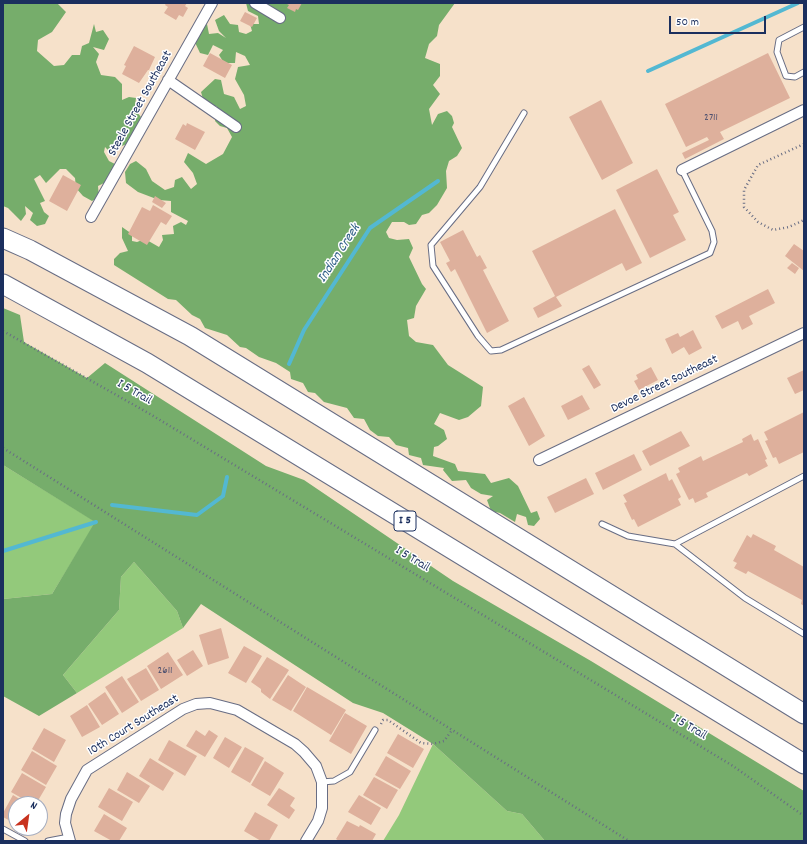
<!DOCTYPE html>
<style>
body{margin:0}
#map{position:relative;width:807px;height:844px;overflow:hidden;background:#f6e1ca;font-family:Dekko,sans-serif}
canvas{display:block}
.frame{position:absolute;inset:0;border:4px solid #1b2f5e;pointer-events:none}
.north{position:absolute;left:8px;top:796px;width:40px;height:40px;box-sizing:border-box;background:#fff;border:1px solid #a4acbf;border-radius:50%;rotate:29deg;font-size:11px;font-weight:700;line-height:16px;text-align:center;color:#1b2f5e}
.north::after{content:'';display:block;margin:auto;width:14px;height:18px;background:#c8321e;clip-path:polygon(50% 0,100% 100%,50% 72%,0 100%)}
.scale{position:absolute;left:669px;top:16px;width:97px;height:18px;box-sizing:border-box;border:2px solid #1b2f5e;border-top:0;padding-left:5px;font-size:12px;line-height:14px;white-space:nowrap;color:#1b2f5e;-webkit-text-stroke:3px #fff;paint-order:stroke}
</style>
<div id="map">
<canvas width="807" height="844"></canvas>
<div class="frame"></div>
<div class="north">N</div>
<div class="scale">50 m</div>
</div>
<script>
const context = document.querySelector('canvas').getContext('2d');
context.lineJoin = 'round';
function fill(path, color) { context.fillStyle = color; context.fill(path, 'evenodd'); }
const toPath = rows => new Path2D(rows.map(r => 'M' + r).join(''));
function strokePath(path, color, width, dash) { context.strokeStyle = color; context.lineWidth = width; context.lineCap = dash ? 'butt' : 'round'; context.setLineDash(dash || []); context.stroke(path); }
function write(font, color, halo, rows, align = 'center') {
  context.font = font + ' Dekko,sans-serif'; context.lineWidth = 3; context.setLineDash([]); context.textBaseline = 'middle'; context.strokeStyle = halo; context.fillStyle = color; for (const [text, x, y, turn = 0] of rows) {
    context.save(); context.translate(x, y); context.rotate((+turn || 0) * Math.PI / 180); context.textAlign = isNaN(turn) ? turn : align; if (halo) context.strokeText(text, 0, 0); context.fillText(text, 0, 0); context.restore();
  }
}
fill(toPath([
 [3,465,96,522,52,594,3,599],
 [134,562,177,611,183,628,77,693,63,675,119,610,121,577],
 [433,744,507,811,522,814,545,841,383,841,399,815]
]), '#93c97b');
fill(toPath([
 [3,3,57,3,66,12,52,32,38,40,37,51,54,66,64,65,72,55,80,55,82,46,89,43,94,24,96,32,103,30,109,39,104,50,93,47,99,54,96,62,101,75,115,77,122,84,122,100,129,97,136,98,135,106,132,112,136,111,141,117,127,144,119,147,114,153,111,153,105,147,104,152,109,161,115,164,106,182,98,186,99,197,92,201,83,196,76,188,75,178,66,169,60,169,46,183,40,175,34,179,45,201,40,203,44,212,49,216,45,224,37,226,30,220,33,213,25,206,26,214,21,221,8,208,3,206],
 [246,3,455,3,439,25,437,36,429,44,425,58,440,64,440,76,433,85,440,94,429,109,432,125,438,114,447,111,452,116,454,123,452,127,462,148,457,156,449,161,446,171,447,188,437,205,429,213,422,215,416,224,409,225,404,222,392,222,386,232,389,238,397,240,409,239,413,248,409,257,422,284,426,289,416,306,414,318,407,320,409,336,416,342,433,345,448,365,483,387,481,406,468,417,459,420,440,413,434,424,444,430,447,439,438,446,434,447,433,456,455,464,458,471,485,474,491,483,509,478,518,486,531,513,537,511,540,519,534,526,528,525,526,517,517,514,515,522,500,513,491,511,487,500,493,496,481,494,471,488,466,480,452,481,443,470,444,468,423,465,421,458,409,455,408,448,396,445,389,437,378,436,370,430,364,419,354,418,347,408,324,402,315,393,308,392,303,383,291,379,290,372,276,363,259,357,246,348,240,347,227,335,205,328,200,319,192,315,176,300,168,299,114,265,114,259,120,253,128,251,122,238,122,227,132,234,132,241,137,242,145,239,159,247,163,240,162,235,174,234,173,226,181,222,186,225,188,221,171,212,171,201,159,200,138,192,126,183,125,172,130,164,136,161,146,169,152,181,165,190,174,187,175,180,182,177,191,189,197,184,193,173,184,162,188,153,206,164,223,154,232,137,227,128,220,126,215,121,217,106,206,109,201,92,215,79,221,80,224,94,234,97,240,109,246,106,244,95,235,79,238,67,250,65,245,56,236,52,235,63,224,63,219,55,223,50,213,45,208,55,200,53,190,32,207,24,209,34,218,33,226,38,219,31,215,20,224,15,230,24,238,25,239,32,246,34,252,31,250,24,259,24,258,16,248,11],
 [3,308,20,315,24,342,87,378,105,363,266,466,304,480,453,581,591,661,804,791,804,841,545,841,522,814,507,811,433,744,383,713,353,703,201,604,183,628,177,611,134,562,121,577,119,610,63,675,77,693,39,716,3,696,3,599,52,594,95,522,3,465]
]), '#76ad6b');
strokePath(toPath([
 [648,71,798,3],
 [289,364,304,330,370,228,438,181],
 [112,505,197,515,223,496,227,477],
 [3,551,96,522]
]), '#53b8d2', 4);
fill(toPath([
 [166,3,187,3,185,6,188,8,183,17,179,15,176,20,164,13,168,7,165,5],
 [285,3,302,3,298,10,296,9,295,12,287,8,289,5],
 [245,12,257,18,252,27,240,21],
 [134,46,155,57,149,70,148,70,139,83,122,74,126,66,124,65],
 [210,53,232,65,225,78,203,66],
 [768,53,790,98,720,132,724,139,685,159,682,153,709,140,707,137,686,147,665,104],
 [601,100,633,163,602,180,569,117],
 [187,123,205,132,195,150,175,139,183,124,186,126],
 [657,169,679,212,673,215,686,240,650,258,616,190],
 [63,175,81,185,67,211,49,201],
 [155,196,166,203,162,208,152,202],
 [153,205,172,216,166,225,161,222,147,245,128,234,142,207,150,211],
 [615,209,642,263,626,271,622,263,556,297,562,306,538,318,533,308,555,296,532,251],
 [463,230,477,257,480,255,487,268,483,270,509,321,487,333,455,269,451,272,446,263,450,261,440,242],
 [794,244,804,251,804,271,785,256],
 [792,263,799,268,795,274,787,268],
 [768,289,775,303,749,316,753,324,742,330,738,321,722,329,715,316],
 [693,330,702,348,689,355,684,347,672,354,665,339,678,333,680,337],
 [589,365,601,385,594,389,582,369],
 [651,367,658,380,639,390,634,381,638,379,636,375],
 [804,370,804,390,795,394,787,378],
 [582,395,590,409,568,420,561,406],
 [524,397,545,436,529,446,508,406],
 [804,412,804,452,779,464,776,457,773,458,765,441,768,440,764,432],
 [681,431,690,446,650,466,642,451],
 [751,434,754,441,758,439,767,459,765,460,768,466,749,476,747,473,706,493,708,497,695,503,693,498,689,500,676,474,680,472,678,468,701,456,703,461,743,442,742,439],
 [634,454,642,470,603,490,595,473],
 [666,473,669,481,672,479,681,497,678,499,681,505,638,527,634,519,632,520,624,503,627,502,623,495],
 [586,478,594,494,555,513,547,497],
 [753,534,776,546,774,550,804,567,804,606,801,604,802,600,748,571,746,574,734,568,737,563,733,561,747,535,751,538],
 [221,628,229,658,208,665,199,635],
 [244,646,262,656,246,683,228,673],
 [193,650,203,666,187,676,177,660],
 [168,652,183,675,161,689,147,666],
 [267,657,289,670,270,699,261,692,261,689,251,682],
 [146,668,159,690,141,701,127,679],
 [288,675,306,687,291,711,272,700],
 [122,676,139,702,122,713,105,687],
 [307,687,346,710,331,735,293,711],
 [105,692,119,714,102,725,88,704],
 [87,705,100,727,82,737,70,716],
 [345,713,367,726,351,754,329,741],
 [44,728,66,740,54,762,32,749],
 [196,730,205,736,209,730,218,736,205,757,186,746],
 [398,734,424,749,413,768,387,753],
 [225,737,242,747,229,768,213,758],
 [169,740,197,756,185,776,158,760],
 [245,747,264,758,250,783,231,772],
 [32,751,57,766,46,785,21,770],
 [386,756,411,771,400,789,375,775],
 [150,758,174,773,163,791,139,776],
 [265,761,284,773,270,796,251,785],
 [127,772,150,786,139,803,117,790],
 [22,773,46,787,36,804,32,804,11,792],
 [374,777,398,790,387,809,363,795],
 [109,788,133,802,122,821,98,807],
 [279,788,295,798,290,806,295,810,289,819,267,805],
 [13,795,28,804,16,804,16,824,3,817,3,813],
 [359,795,381,808,371,825,348,812],
 [255,812,278,825,269,841,261,841,244,831],
 [104,814,127,828,119,841,112,841,94,831],
 [347,821,359,827,360,825,376,834,372,841,339,841,336,839]
]), '#deb09c');
const lane = toPath([
 [804,27,779,40,777,52,786,76,795,77,804,72],
 [524,113,480,187,431,245,433,266,478,336,491,351,501,350,710,253,714,242,712,231,682,170],
 [804,476,675,544,745,598,804,634],
 [602,524,628,536,675,544],
 [322,782,334,781,350,772,375,730],
 [3,829,25,841],
 [48,841,69,837]
]);
const street = toPath([
 [255,3,280,18],
 [168,80,236,127],
 [682,170,804,110],
 [91,217,212,3],
 [539,460,804,333],
 [70,841,65,823,66,814,71,799,87,770,183,709,196,704,210,703,237,710,295,744,304,752,316,766,322,782,322,808,318,821,306,841]
]);
const highway = toPath([
 [3,238,30,250,190,336,804,714],
 [3,284,147,363,804,764]
]);
strokePath(lane, '#686d84', 7);
strokePath(street, '#686d84', 12);
strokePath(highway, '#686d84', 21);
strokePath(toPath([
 [804,144,758,165,744,190,744,207,758,222,773,230,789,227,804,220],
 [3,331,150,414,733,766,804,816],
 [3,448,629,841],
 [381,724,383,720,388,720,421,743,433,744,444,741,452,730]
]), '#686d84', 2.5, [1, 3]);
strokePath(lane, '#fff', 5);
strokePath(street, '#fff', 10);
strokePath(highway, '#fff', 19);
write('11px', '#4c4f6e', null, [
 ["2711",711,118],
 ["2611",165,671]
]);
for (const [x, y, w] of [
 [405,521,22]
]) { const box = new Path2D(); box.roundRect(x - w / 2, y - 10, w, 20, 3); context.fillStyle = '#fff'; context.fill(box); strokePath(box, '#1b2f5e', 1); }
write('bold 12px', '#1b2f5e', null, [
 ["I 5",405,521]
]);
write('13px', '#1b2f5e', '#fff', [
 ["Steele Street Southeast",141,104,-61],
 ["Devoe Street Southeast",665,385,-26],
 ["I 5 Trail",134,393,30],
 ["I 5 Trail",412,560,31],
 ["10th Court Southeast",134,726,-32],
 ["I 5 Trail",689,728,31]
]);
write('italic 14px', '#2f5f87', '#fff', [
 ["Indian Creek",340,254,-57]
]);
</script>
